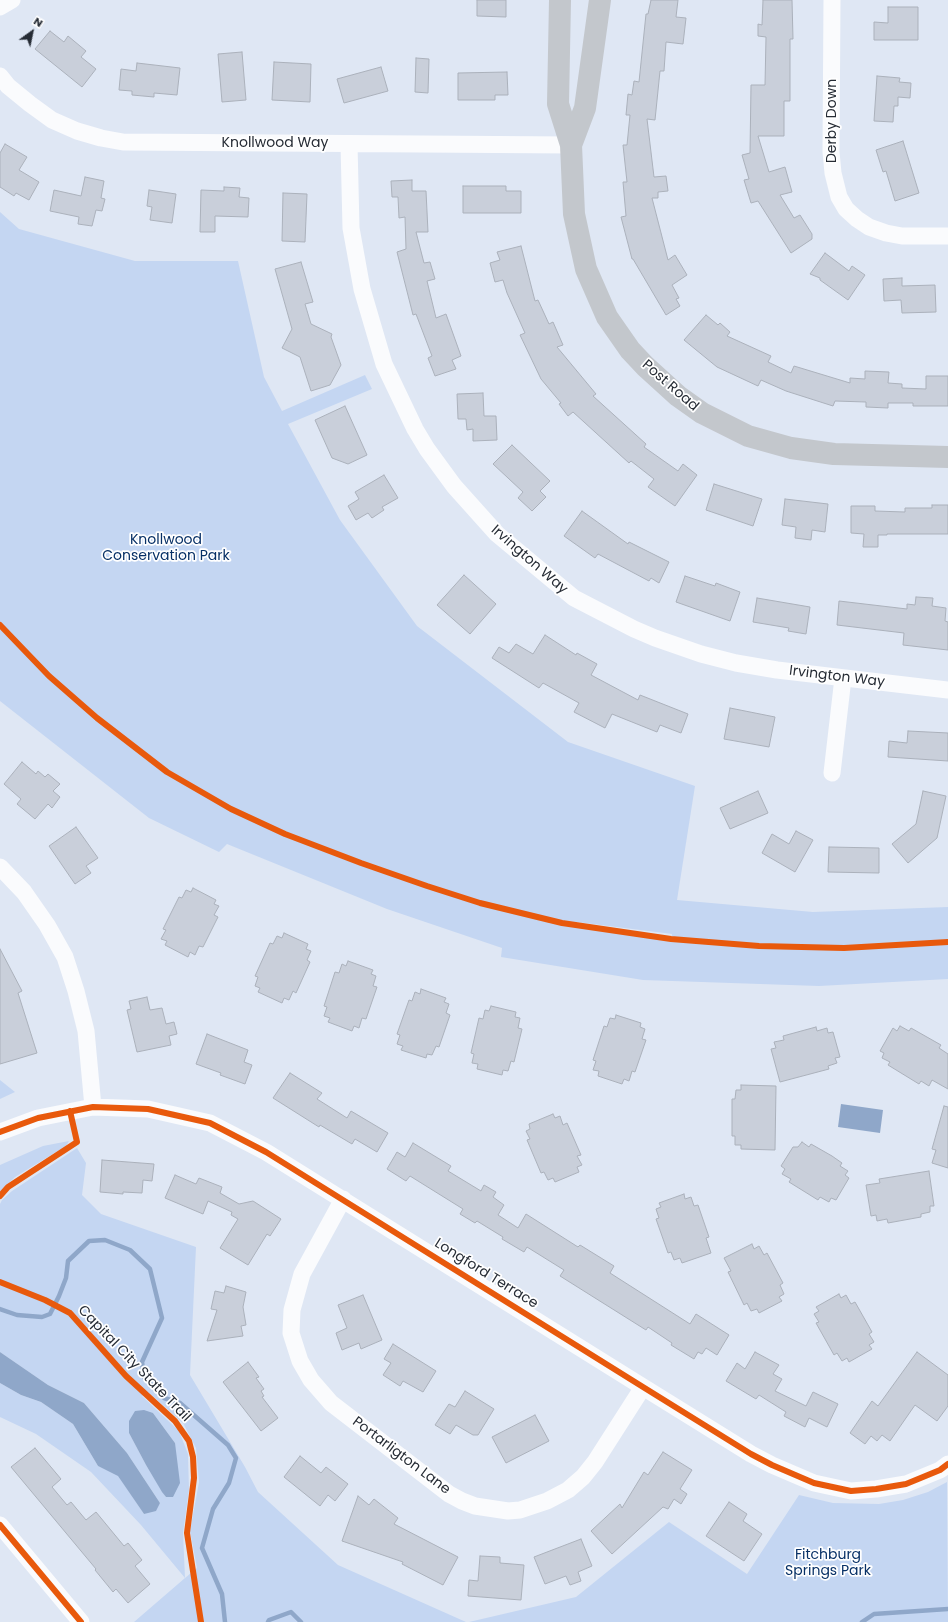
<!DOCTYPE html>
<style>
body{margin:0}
#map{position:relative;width:948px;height:1622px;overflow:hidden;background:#dfe7f4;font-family:Poppins,sans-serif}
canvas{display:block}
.north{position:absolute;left:12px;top:12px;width:40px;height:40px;-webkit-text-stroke:3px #fff;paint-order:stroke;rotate:33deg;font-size:11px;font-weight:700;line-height:16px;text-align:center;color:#262c35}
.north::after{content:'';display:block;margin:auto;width:14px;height:18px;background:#262c35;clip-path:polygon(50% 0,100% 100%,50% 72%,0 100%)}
</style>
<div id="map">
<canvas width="948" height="1622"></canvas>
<div class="north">N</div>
</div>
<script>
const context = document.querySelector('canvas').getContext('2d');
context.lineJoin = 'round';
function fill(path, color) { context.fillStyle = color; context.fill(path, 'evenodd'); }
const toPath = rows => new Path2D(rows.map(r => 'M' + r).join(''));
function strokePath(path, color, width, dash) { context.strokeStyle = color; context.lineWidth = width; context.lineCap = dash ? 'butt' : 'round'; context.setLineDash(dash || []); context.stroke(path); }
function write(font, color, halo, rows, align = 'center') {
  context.font = font + ' Poppins,sans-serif'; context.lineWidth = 3.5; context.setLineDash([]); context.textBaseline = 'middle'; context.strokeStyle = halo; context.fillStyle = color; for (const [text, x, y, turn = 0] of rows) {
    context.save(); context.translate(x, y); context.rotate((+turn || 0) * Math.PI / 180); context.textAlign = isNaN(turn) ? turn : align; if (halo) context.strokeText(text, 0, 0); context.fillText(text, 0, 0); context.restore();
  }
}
fill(toPath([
 [0,212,19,229,135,261,238,261,264,377,282,411,365,375,372,389,288,424,340,520,417,626,568,742,695,786,677,900,813,912,948,907,948,979,819,986,643,980,501,957,502,948,387,909,227,844,219,852,149,818,0,701],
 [577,922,672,934,671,939,577,923],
 [0,1080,15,1092,0,1099],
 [69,1141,66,1146,15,1177,0,1192,0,1165,43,1146],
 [77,1148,86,1163,82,1195,101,1214,196,1247,190,1375,245,1467,258,1492,338,1565,466,1622,134,1622,185,1578,141,1525,91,1472,36,1434,0,1417,0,1383,21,1395,41,1402,73,1424,98,1466,118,1475,144,1514,160,1503,127,1453,84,1403,48,1385,0,1352,0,1204,2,1200,12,1191],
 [148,1392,183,1423,196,1448,199,1482,190,1531,197,1568,185,1578,183,1533,189,1490,188,1454,179,1431,142,1396],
 [153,1413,175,1443,166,1497,146,1465,129,1433],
 [947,1482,948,1622,469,1622,576,1597,669,1522,747,1574,799,1495,833,1503,879,1504,903,1500,928,1492]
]), '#c4d6f2');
fill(toPath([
 [841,1104,883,1110,880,1133,838,1127],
 [0,1352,48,1385,84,1403,127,1453,160,1503,156,1511,144,1514,118,1476,98,1466,73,1424,41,1402,21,1395,0,1383],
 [144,1410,153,1413,175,1443,180,1483,173,1497,166,1497,162,1492,146,1465,129,1433,129,1421,135,1411]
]), '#8fa7c9');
strokePath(toPath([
 [0,1309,17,1315,42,1317,50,1314,59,1296,66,1278,68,1261,89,1241,105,1240,130,1250,150,1269,162,1318,142,1362,144,1377,164,1398,180,1403,228,1445,236,1458,229,1483,213,1509,202,1548,222,1594,225,1622],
 [268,1622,269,1620,291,1612,301,1622],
 [862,1622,874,1614,948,1609]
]), '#8fa7c9', 4.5);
const building = toPath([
 [477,0,506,0,506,17,477,16,477,0],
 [651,0,678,0,676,17,686,18,683,44,666,42,664,71,660,71,655,120,647,119,654,177,666,176,668,191,658,192,658,198,652,198,668,260,675,255,687,275,672,285,679,298,676,299,680,306,666,315,633,259,632,259,621,217,626,216,623,182,627,182,623,145,627,145,630,115,626,115,628,94,632,95,634,81,639,82,646,14,648,14,651,0],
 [763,0,792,0,793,39,790,39,790,101,784,101,784,136,758,136,769,172,785,167,792,192,780,195,794,218,800,215,812,234,812,239,791,253,758,201,751,203,744,180,749,179,742,155,750,153,751,85,765,85,766,37,758,36,758,24,762,25,763,0],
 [888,7,918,7,918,40,874,40,874,22,888,23,888,7],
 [50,31,64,42,68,36,86,51,81,57,96,69,82,87,35,49,50,31],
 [242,52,246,100,222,102,218,54,242,52],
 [416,58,429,59,428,93,415,92,416,58],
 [274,62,311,64,310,102,272,100,274,62],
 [137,63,180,68,177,95,154,93,154,97,132,95,132,91,119,90,121,69,136,71,137,63],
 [381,67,388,91,344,103,337,79,381,67],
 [507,72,508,95,495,95,495,100,458,100,458,73,507,72],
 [877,76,900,78,899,82,911,83,910,98,898,97,898,106,894,106,893,122,874,121,877,76],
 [903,141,919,193,895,201,886,171,883,172,876,150,903,141],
 [5,144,27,157,19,170,39,182,29,200,16,193,14,196,0,187,0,153,5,144],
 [85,177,104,181,101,198,105,199,102,211,96,210,92,226,78,224,79,217,50,211,54,190,81,196,85,177],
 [412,180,412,191,426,191,428,232,416,232,424,263,430,262,435,279,427,281,436,318,446,314,461,356,452,360,456,369,435,376,428,358,432,356,416,314,413,315,397,252,406,249,405,217,399,218,398,197,392,197,391,181,412,180],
 [463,186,506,186,506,191,521,191,521,213,463,213,463,186],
 [224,187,240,188,239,197,249,198,248,217,215,216,215,232,200,232,201,190,224,191,224,187],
 [149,190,176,194,172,223,150,220,152,207,147,206,149,190],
 [283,193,307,194,305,242,282,241,283,193],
 [521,246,535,301,538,300,549,324,553,322,563,345,557,347,596,394,593,396,646,444,644,447,678,471,683,464,697,475,675,506,648,487,654,479,631,461,629,463,573,412,568,416,559,404,561,403,541,379,520,335,525,333,507,293,503,280,495,282,490,263,500,260,497,252,521,246],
 [825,253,849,271,852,266,865,275,848,300,820,280,820,278,810,274,825,253],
 [301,262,313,302,305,304,311,324,332,334,331,337,341,365,330,385,311,391,300,357,282,348,292,329,275,269,301,262],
 [902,278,902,286,935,285,936,312,902,313,901,300,884,301,883,279,902,278],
 [706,315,718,325,720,323,730,332,727,336,771,356,768,362,791,373,794,366,850,383,850,378,865,379,865,371,889,372,888,383,902,384,902,388,926,389,926,376,948,376,948,406,913,406,913,403,888,403,888,408,866,407,866,402,835,401,833,406,786,391,761,380,758,386,717,367,684,340,706,315],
 [483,393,484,416,496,416,497,440,473,441,473,429,467,430,466,419,458,419,457,394,483,393],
 [345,406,367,455,348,464,332,458,315,420,345,406],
 [512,445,550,481,540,491,546,497,532,511,518,498,523,492,493,464,512,445],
 [384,475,398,498,382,507,384,510,372,518,368,513,356,520,348,506,359,499,355,492,384,475],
 [714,484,762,499,753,526,706,510,714,484],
 [785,499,828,504,825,532,812,530,811,540,795,538,796,527,782,525,785,499],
 [932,505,948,505,948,534,887,534,887,535,878,535,878,547,863,547,864,534,851,533,851,506,875,506,875,511,905,512,905,508,932,508,932,505],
 [582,511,628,544,629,542,669,562,659,583,651,578,649,581,598,554,595,558,564,536,582,511],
 [464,575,496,604,470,634,437,605,464,575],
 [685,576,715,586,716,583,740,592,730,621,676,602,685,576],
 [916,597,933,598,932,606,946,608,945,621,948,622,948,650,903,645,904,633,837,625,839,601,907,609,907,604,915,605,916,597],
 [757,598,810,607,806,634,788,631,789,628,753,622,757,598],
 [545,635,576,655,577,653,597,664,591,675,638,700,640,695,688,714,681,733,660,725,657,732,612,714,605,728,574,712,579,703,543,683,539,688,492,658,499,647,509,653,516,644,533,654,545,635],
 [730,708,775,717,769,747,724,739,730,708],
 [908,731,948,733,948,761,888,757,889,741,907,743,908,731],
 [22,762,36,774,38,771,45,777,48,774,60,784,53,791,60,797,52,808,48,804,35,819,17,804,21,799,4,784,22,762],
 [758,791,768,813,730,829,720,808,758,791],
 [923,791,946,796,937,838,908,863,892,844,916,824,923,791],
 [76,827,98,858,86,866,91,873,75,884,49,846,76,827],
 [796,831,813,840,795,872,762,853,772,834,789,844,796,831],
 [829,847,879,848,879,873,828,872,829,847],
 [193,888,216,900,214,904,219,906,214,915,218,917,203,947,199,946,195,955,190,952,188,957,165,945,167,941,161,939,166,930,163,929,179,897,182,898,186,890,191,892,193,888],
 [284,933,308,944,306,949,311,951,307,960,310,962,296,993,293,991,289,1000,284,998,282,1003,258,992,260,988,255,986,258,977,255,976,270,943,273,944,277,936,282,938,284,933],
 [0,949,22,991,18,993,37,1053,0,1064,0,949],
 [348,961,373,970,371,974,376,976,373,986,377,987,366,1019,362,1018,359,1028,354,1026,352,1031,328,1022,330,1018,324,1016,327,1007,324,1006,335,972,339,973,342,964,346,966,348,961],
 [421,989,446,998,444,1002,449,1004,446,1013,450,1015,439,1047,436,1046,432,1055,427,1054,426,1058,401,1050,403,1046,397,1044,400,1035,397,1034,409,1000,412,1001,415,992,420,994,421,989],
 [147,997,150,1010,162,1008,166,1024,174,1022,177,1034,169,1036,171,1045,137,1052,127,1010,131,1009,129,1001,147,997],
 [491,1006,516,1012,515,1017,520,1018,518,1028,522,1029,514,1062,511,1061,508,1071,503,1070,502,1075,477,1069,478,1064,472,1063,474,1054,471,1053,479,1018,483,1019,485,1010,489,1011,491,1006],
 [616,1015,641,1023,640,1027,645,1029,642,1039,646,1040,635,1072,632,1071,629,1081,624,1079,622,1084,598,1076,599,1071,593,1070,596,1061,593,1060,604,1026,607,1027,610,1018,615,1019,616,1015],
 [900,1026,909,1031,911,1028,941,1045,939,1048,948,1054,948,1089,932,1080,929,1086,921,1081,919,1084,888,1065,890,1062,882,1058,884,1053,880,1051,893,1028,897,1031,900,1026],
 [816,1027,817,1031,827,1028,828,1033,833,1032,840,1057,835,1058,837,1063,828,1066,829,1069,780,1082,771,1049,776,1048,774,1042,784,1040,783,1036,816,1027],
 [207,1034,248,1050,244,1062,252,1065,245,1084,220,1075,221,1073,196,1064,207,1034],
 [290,1073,322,1093,317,1099,347,1118,351,1111,388,1133,377,1152,355,1139,352,1144,320,1125,319,1127,273,1098,290,1073],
 [741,1085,776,1086,775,1150,741,1149,741,1145,735,1145,735,1136,732,1136,732,1099,735,1099,736,1090,741,1090,741,1085],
 [944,1106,948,1107,948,1168,932,1163,936,1150,932,1149,944,1106],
 [553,1114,555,1118,560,1116,563,1125,567,1123,581,1155,577,1156,582,1165,577,1167,579,1172,555,1182,553,1178,548,1180,544,1172,541,1173,527,1140,530,1139,526,1131,530,1129,529,1124,553,1114],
 [802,1142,809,1147,811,1144,832,1156,842,1163,840,1166,848,1171,845,1175,849,1178,836,1200,831,1198,829,1202,820,1197,818,1200,789,1182,791,1179,782,1174,785,1169,781,1166,793,1147,798,1147,802,1142],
 [413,1143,451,1166,448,1171,481,1191,484,1185,496,1192,493,1197,504,1205,498,1215,518,1228,526,1214,578,1247,580,1245,614,1266,610,1273,690,1324,696,1314,729,1335,717,1355,706,1348,702,1354,698,1352,694,1359,671,1345,672,1343,648,1327,646,1330,560,1276,564,1270,527,1247,524,1252,502,1239,503,1237,477,1221,475,1223,460,1214,463,1209,410,1176,406,1181,387,1169,397,1152,405,1157,413,1143],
 [102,1160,154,1164,152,1181,143,1180,142,1193,123,1192,123,1194,100,1192,102,1160],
 [929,1171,934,1206,930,1206,930,1212,921,1214,921,1217,888,1223,887,1219,877,1221,876,1215,871,1216,866,1185,880,1183,879,1179,929,1171],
 [175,1175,196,1184,199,1178,222,1187,220,1193,239,1204,253,1201,281,1219,270,1236,267,1234,248,1265,220,1248,238,1219,231,1215,232,1212,208,1201,203,1214,165,1198,175,1175],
 [684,1194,685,1199,691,1197,694,1206,698,1205,709,1237,706,1238,711,1253,682,1263,680,1258,674,1260,671,1252,668,1253,656,1219,659,1218,656,1209,661,1207,659,1203,684,1194],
 [752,1244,754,1249,759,1246,764,1255,767,1253,783,1283,780,1285,784,1294,779,1297,782,1301,759,1313,757,1309,751,1311,747,1303,744,1305,728,1272,731,1271,724,1258,752,1244],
 [226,1286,246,1292,243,1307,246,1325,241,1326,243,1336,207,1341,217,1310,211,1309,215,1291,224,1293,226,1286],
 [839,1294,841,1298,846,1295,851,1304,855,1302,872,1332,869,1334,874,1342,869,1345,872,1349,849,1362,847,1358,842,1361,837,1353,834,1355,816,1323,819,1322,814,1314,819,1311,816,1307,839,1294],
 [363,1295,382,1340,361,1349,359,1343,342,1350,336,1333,347,1328,338,1305,363,1295],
 [393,1344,436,1371,423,1392,403,1381,400,1386,383,1375,391,1363,384,1359,393,1344],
 [755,1352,779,1365,773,1374,782,1379,775,1391,806,1406,813,1392,838,1404,827,1427,809,1418,805,1427,784,1416,786,1412,759,1395,756,1399,726,1381,737,1363,745,1369,755,1352],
 [917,1352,948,1375,948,1406,937,1421,915,1405,890,1441,882,1435,877,1441,871,1436,865,1444,850,1433,872,1401,878,1406,917,1352],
 [248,1362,259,1377,256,1378,264,1389,261,1391,264,1396,262,1397,278,1418,261,1431,223,1382,248,1362],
 [465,1391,494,1409,478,1435,473,1435,456,1425,450,1434,435,1425,449,1404,455,1407,465,1391],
 [535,1415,549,1441,506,1463,492,1437,535,1415],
 [35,1448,61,1479,52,1487,67,1505,71,1502,86,1520,96,1512,124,1546,128,1543,142,1560,135,1566,150,1584,128,1603,116,1589,113,1592,95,1570,96,1569,11,1467,35,1448],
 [663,1452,692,1470,680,1489,687,1494,681,1504,674,1499,668,1509,663,1507,612,1554,591,1531,620,1504,622,1508,644,1472,648,1475,663,1452],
 [300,1456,321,1473,326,1467,348,1484,335,1501,328,1495,320,1506,284,1477,300,1456],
 [358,1496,369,1505,374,1499,398,1518,394,1524,458,1557,443,1585,402,1564,403,1562,342,1541,358,1496],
 [729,1502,747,1514,743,1521,762,1534,744,1561,706,1536,729,1502],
 [581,1539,592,1566,578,1572,581,1581,570,1585,566,1576,545,1584,534,1557,581,1539],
 [480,1556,500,1557,500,1563,524,1565,521,1600,468,1596,469,1580,478,1581,480,1556]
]);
fill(building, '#c9cfda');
strokePath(building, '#abb1bb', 1);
strokePath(toPath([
 [832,0,831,152,833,173,839,197,846,209,857,219,869,227,886,233,902,236,948,236],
 [0,7,12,0],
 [0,76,8,86,30,104,52,120,77,131,101,138,123,142,571,145],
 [349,144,351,228,362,289,384,364,415,429,427,449,454,486,497,534,574,598,634,629,655,638,701,654,736,663,777,670,948,690],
 [832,773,843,678],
 [0,867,24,892,47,925,65,957,76,991,86,1031,93,1107],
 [0,1132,38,1118,93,1107,148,1109,210,1123,266,1152,643,1387,751,1454,772,1465,814,1483,851,1491,876,1489,906,1484,940,1470,948,1464],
 [343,1199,302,1274,292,1310,291,1333,300,1361,311,1380,331,1403,449,1494,462,1501,475,1506,508,1511,520,1510,547,1501,568,1490,583,1477,595,1462,643,1387],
 [0,1525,81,1622]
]), '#fafbfd', 17);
strokePath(toPath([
 [560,0,558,104,571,145,574,214,586,269,607,317,630,350,645,366,678,396,702,413,748,436,791,448,834,454,948,457],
 [571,145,585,108,600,0]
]), '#c3c7cc', 22);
strokePath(toPath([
 [0,625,49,676,97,718,167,772,231,809,285,834,361,863,427,886,480,903,562,923,671,939,759,946,844,948,948,942],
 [0,1132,38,1118,93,1107,148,1109,210,1123,266,1152,643,1387,751,1454,772,1465,814,1483,851,1491,876,1489,906,1484,940,1470,948,1464],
 [0,1196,8,1187,77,1142,70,1111],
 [0,1282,45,1300,70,1313,126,1376,175,1421,189,1441,193,1457,194,1478,187,1533,201,1622],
 [0,1525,81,1622]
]), '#e8590c', 6);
write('14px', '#262c35', '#fff', [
 ["Derby Down",832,121,-90],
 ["Knollwood Way",275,143],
 ["Post Road",670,386,41],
 ["Irvington Way",529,560,41],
 ["Irvington Way",837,677,7],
 ["Longford Terrace",486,1274,32],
 ["Capital City State Trail",134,1364,46],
 ["Portarligton Lane",401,1456,37]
]);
write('14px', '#073066', '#fff', [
 ["Knollwood",166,540],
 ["Conservation Park",166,556],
 ["Fitchburg",828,1555],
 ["Springs Park",828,1571]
]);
</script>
